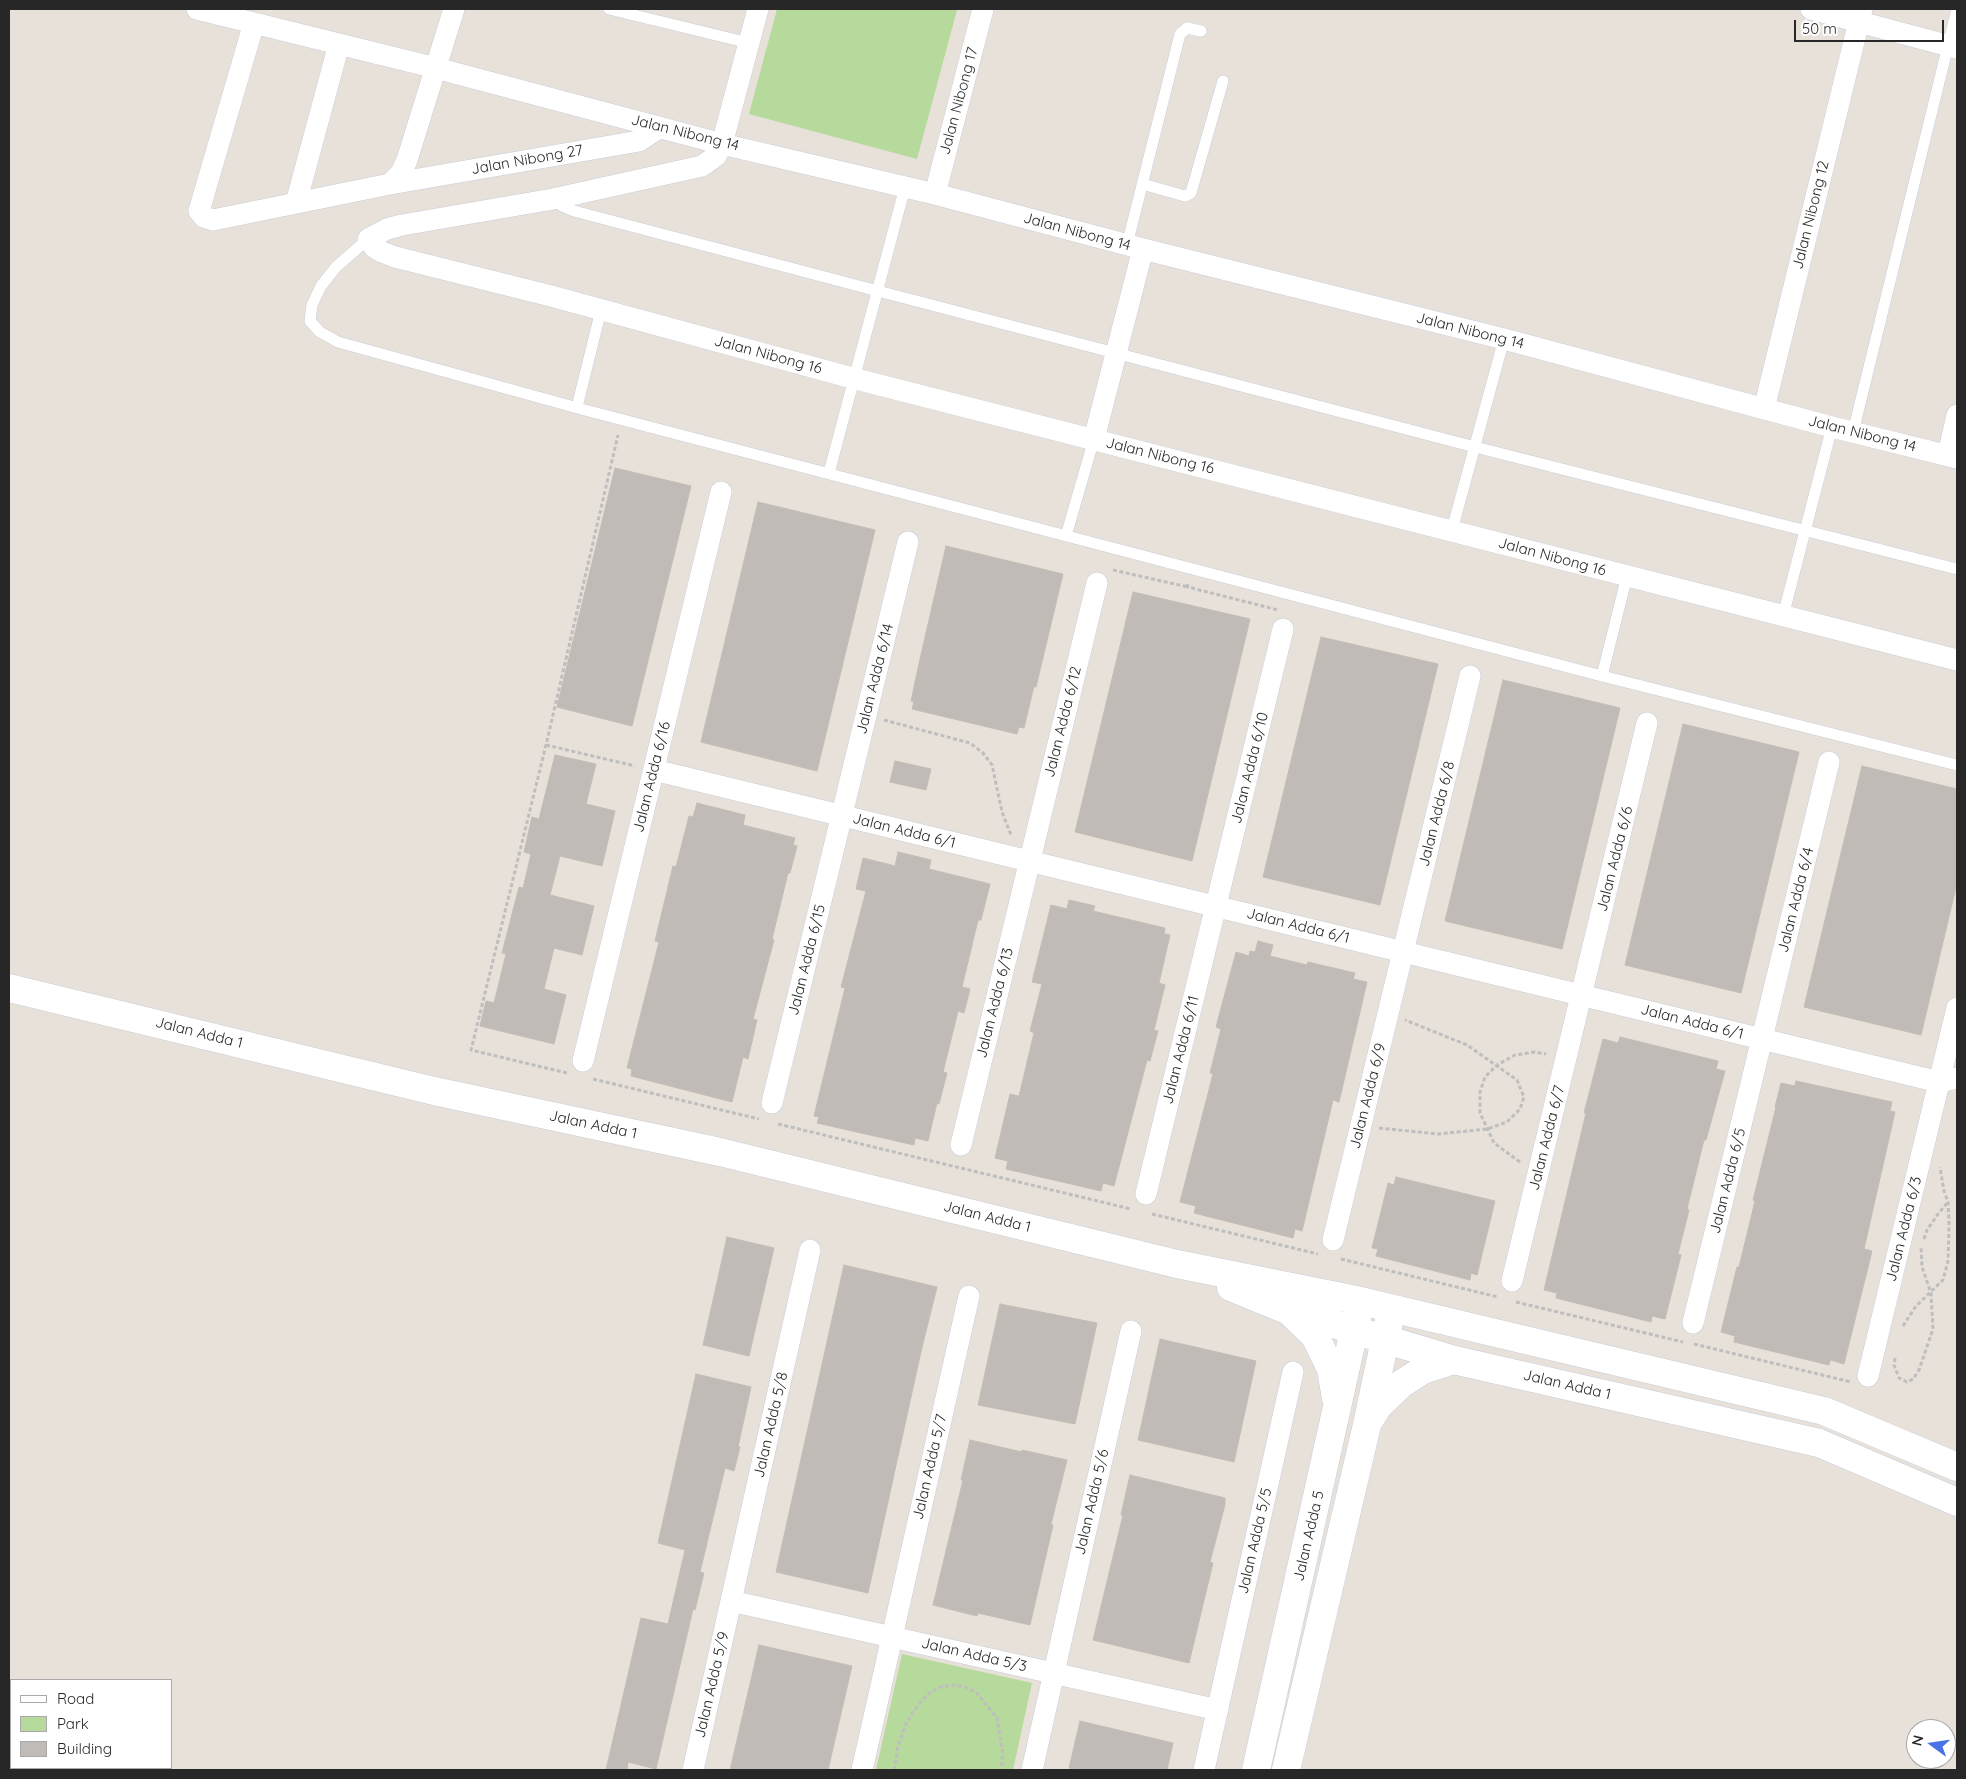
<!DOCTYPE html>
<style>
body{margin:0}
#map{position:relative;width:1966px;height:1779px;overflow:hidden;background:#e8e1da;font-family:Quicksand,sans-serif}
canvas{display:block}
.frame{position:absolute;inset:0;border:10px solid #272727;pointer-events:none}
.legend{position:absolute;left:10px;top:1679px;width:162px;height:90px;box-sizing:border-box;background:#fff;border:1px solid #a9a9a9;margin:0;padding:6px 9px;list-style:none;font-size:15px;color:#272727}
.legend li{display:flex;align-items:center;gap:10px;height:25px}
.legend b{width:25px;border:1px solid #a9a9a9}
.north{position:absolute;left:1906px;top:1719px;width:50px;height:50px;box-sizing:border-box;background:#fff;border:1px solid #a9a9a9;border-radius:50%;rotate:284deg;font-size:14px;font-weight:700;line-height:20px;text-align:center;color:#272727}
.north::after{content:'';display:block;margin:auto;width:18px;height:22px;background:#4a74e5;clip-path:polygon(50% 0,100% 100%,50% 72%,0 100%)}
.scale{position:absolute;left:1794px;top:20px;width:150px;height:22px;box-sizing:border-box;border:2px solid #272727;border-top:0;padding-left:6px;font-size:15px;line-height:18px;white-space:nowrap;color:#272727;-webkit-text-stroke:4px #fff;paint-order:stroke}
</style>
<div id="map">
<canvas width="1966" height="1779"></canvas>
<div class="frame"></div>
<ul class="legend">
<li><b style="height:6px;background:#fff"></b>Road</li>
<li><b style="height:14px;background:#b6d99c"></b>Park</li>
<li><b style="height:14px;background:#c0bbb7"></b>Building</li>
</ul>
<div class="north">N</div>
<div class="scale">50 m</div>
</div>
<script>
const context = document.querySelector('canvas').getContext('2d');
context.lineJoin = 'round';
function fill(path, color) { context.fillStyle = color; context.fill(path, 'evenodd'); }
const toPath = rows => new Path2D(rows.map(r => 'M' + r).join(''));
function strokePath(path, color, width, dash) { context.strokeStyle = color; context.lineWidth = width; context.lineCap = dash ? 'butt' : 'round'; context.setLineDash(dash || []); context.stroke(path); }
function write(font, color, halo, rows, align = 'center') {
  context.font = font + ' Quicksand,sans-serif'; context.lineWidth = 4.5; context.setLineDash([]); context.textBaseline = 'middle'; context.strokeStyle = halo; context.fillStyle = color; for (const [text, x, y, turn = 0] of rows) {
    context.save(); context.translate(x, y); context.rotate((+turn || 0) * Math.PI / 180); context.textAlign = isNaN(turn) ? turn : align; if (halo) context.strokeText(text, 0, 0); context.fillText(text, 0, 0); context.restore();
  }
}
fill(toPath([
 [777,9,957,10,917,159,749,114],
 [902,1654,1032,1683,1013,1770,876,1770]
]), '#b6d99c');
const building = toPath([
 [615,468,691,486,632,726,557,707,615,468],
 [758,502,875,530,817,771,701,742,758,502],
 [946,546,1063,574,1036,687,1034,686,1024,728,1019,727,1017,734,912,709,914,702,911,701,920,659,946,546],
 [1133,592,1250,619,1192,861,1075,832,1133,592],
 [1321,637,1438,664,1380,905,1263,877,1321,637],
 [1503,680,1620,708,1562,949,1445,921,1503,680],
 [1683,724,1799,752,1741,993,1625,965,1683,724],
 [555,755,596,764,586,804,615,811,602,866,560,856,550,895,594,906,582,955,554,948,544,989,566,995,554,1044,480,1026,486,1001,494,1003,506,954,502,953,519,887,523,888,531,854,524,852,532,817,539,819,555,755],
 [895,761,931,769,926,790,890,782,895,761],
 [1862,766,1957,789,1957,883,1921,1035,1804,1007,1862,766],
 [697,803,745,815,743,825,795,838,793,845,797,846,790,873,788,873,772,939,774,940,753,1019,757,1020,748,1059,743,1057,732,1102,631,1076,632,1069,627,1068,659,942,655,941,673,866,676,867,689,816,693,817,697,803],
 [898,852,931,860,929,869,990,884,981,920,978,920,962,987,970,989,964,1013,958,1011,943,1072,947,1073,939,1104,937,1103,928,1141,915,1138,914,1145,817,1123,819,1117,814,1116,845,988,841,987,866,891,856,889,863,858,895,866,898,852],
 [1069,900,1095,906,1093,911,1165,928,1164,934,1170,935,1159,983,1165,985,1154,1030,1158,1031,1150,1061,1147,1060,1114,1186,1103,1183,1101,1191,1006,1169,1008,1161,995,1158,1010,1094,1019,1096,1034,1033,1030,1031,1042,984,1032,982,1051,905,1067,909,1069,900],
 [1258,941,1273,945,1270,956,1307,965,1308,962,1355,973,1353,979,1367,982,1339,1102,1333,1100,1302,1231,1295,1229,1293,1238,1194,1213,1196,1206,1180,1202,1213,1074,1210,1073,1221,1029,1216,1027,1236,952,1249,956,1250,951,1255,952,1258,941],
 [1620,1037,1718,1061,1716,1069,1725,1071,1706,1140,1704,1140,1687,1209,1689,1210,1678,1254,1681,1255,1665,1319,1652,1316,1651,1322,1556,1298,1557,1293,1544,1290,1586,1113,1584,1113,1603,1039,1618,1043,1620,1037],
 [1796,1081,1892,1102,1890,1111,1895,1112,1864,1249,1872,1251,1844,1364,1830,1360,1829,1365,1734,1342,1735,1336,1721,1332,1737,1267,1739,1267,1755,1201,1753,1200,1776,1107,1775,1107,1781,1083,1795,1086,1796,1081],
 [1396,1177,1495,1201,1477,1275,1471,1273,1470,1280,1376,1256,1378,1249,1372,1248,1388,1183,1394,1185,1396,1177],
 [727,1237,774,1248,749,1356,703,1345,727,1237],
 [844,1265,937,1287,922,1347,868,1593,776,1572,844,1265],
 [1000,1304,1097,1323,1075,1424,978,1405,1000,1304],
 [1160,1339,1256,1361,1234,1462,1138,1440,1160,1339],
 [696,1374,751,1387,738,1447,740,1447,734,1471,725,1468,700,1572,704,1573,695,1610,693,1609,656,1769,628,1762,627,1770,606,1770,641,1618,668,1624,685,1550,658,1543,696,1374],
 [970,1440,1022,1452,1022,1450,1067,1460,1051,1524,1053,1525,1030,1625,978,1613,977,1616,933,1605,963,1480,961,1480,970,1440],
 [1130,1475,1225,1498,1225,1505,1210,1562,1213,1563,1189,1663,1093,1640,1123,1515,1121,1515,1130,1475],
 [759,1645,852,1666,828,1770,730,1770,759,1645],
 [1080,1721,1173,1743,1167,1770,1078,1770,1069,1768,1080,1721]
]);
fill(building, '#c0bbb7');
strokePath(building, '#c3bcb4', 1);
const lane = toPath([
 [609,9,749,43],
 [1142,184,1185,196,1191,193,1223,81],
 [553,199,562,206,574,211,878,291,1475,447,1957,569],
 [368,239,336,267,321,286,312,305,310,321,320,332,338,342,585,410,1602,676,1627,576],
 [1127,245,1180,34,1187,28,1201,31],
 [577,407,601,310],
 [1853,432,1957,9],
 [829,473,905,187],
 [1452,530,1504,339],
 [1066,536,1094,439],
 [1783,616,1832,427],
 [1602,676,1957,765]
]);
const street = toPath([
 [197,9,436,68,722,144,935,194,1143,249,1504,339,1832,427,1957,458],
 [758,9,722,144,716,156,702,166,553,199,402,225,387,229,368,239,374,247,382,252,395,257,551,296,856,379,1957,660],
 [1811,9,1957,48],
 [254,23,199,211,204,217,213,220,390,184,639,141,660,127],
 [390,184,401,173,407,160,454,9],
 [935,194,983,9],
 [296,203,339,44],
 [1764,409,1862,9],
 [1094,439,1143,249],
 [1948,455,1957,415],
 [654,770,1939,1082,1957,1078],
 [583,1061,721,492],
 [772,1103,908,542],
 [961,1145,1097,583],
 [1146,1194,1283,629],
 [1333,1240,1470,676],
 [1512,1281,1647,723],
 [1693,1323,1829,762],
 [1868,1376,1957,1008],
 [731,1601,1218,1710],
 [693,1770,810,1250],
 [862,1770,969,1296],
 [1032,1770,1131,1331],
 [1204,1770,1293,1372]
]);
const secondary = toPath([
 [9,988,434,1091,720,1152,1177,1264,1361,1301,1824,1411,1957,1467],
 [1231,1287,1287,1310,1454,1360,1819,1443,1957,1502],
 [1291,1313,1315,1336,1331,1369,1336,1398],
 [1370,1419,1379,1405,1401,1384,1423,1370,1454,1360],
 [1256,1770,1358,1313],
 [1286,1770,1367,1425,1389,1321]
]);
strokePath(lane, '#c8cdd8', 12);
strokePath(street, '#c8cdd8', 22);
strokePath(secondary, '#c8cdd8', 29);
strokePath(toPath([
 [1113,570,1188,587],
 [1187,584,1188,587,1278,610],
 [884,720,970,743,983,753,992,765,1002,812,1011,835],
 [546,745,635,766],
 [567,1073,471,1050,546,745,618,435],
 [593,1079,759,1119],
 [778,1124,1131,1209],
 [1379,1128,1438,1134,1487,1129,1507,1122,1520,1109,1524,1097,1517,1080,1467,1045,1405,1020],
 [1520,1162,1494,1143,1480,1113,1480,1092,1485,1077,1497,1065,1515,1055,1535,1052,1546,1054],
 [1152,1214,1318,1254],
 [1924,1239,1927,1230,1938,1214,1948,1202],
 [1341,1259,1498,1297],
 [1516,1302,1683,1342],
 [1903,1326,1916,1306,1943,1280,1948,1261,1949,1223,1948,1202,1944,1191,1940,1167],
 [1694,1344,1851,1382],
 [1895,1358,1894,1365,1899,1378,1907,1382,1913,1379,1919,1370,1933,1329,1931,1293,1922,1267,1921,1247],
 [894,1770,898,1746,905,1726,913,1712,928,1694,940,1687,952,1685,965,1687,976,1692,997,1718,1003,1755,1001,1770]
]), '#bebebe', 3, [4, 2.5]);
strokePath(lane, '#fff', 11);
strokePath(street, '#fff', 21);
strokePath(secondary, '#fff', 28);
write('15px', '#272727', '#fff', [
 ["Jalan Nibong 17",959,101,-75],
 ["Jalan Nibong 14",685,133,14],
 ["Jalan Nibong 27",527,160,-10],
 ["Jalan Nibong 12",1811,215,-76],
 ["Jalan Nibong 14",1077,232,15],
 ["Jalan Nibong 14",1470,331,14],
 ["Jalan Nibong 16",768,355,15],
 ["Jalan Nibong 14",1862,434,14],
 ["Jalan Nibong 16",1160,456,14],
 ["Jalan Nibong 16",1552,557,15],
 ["Jalan Adda 6/14",875,679,-76],
 ["Jalan Adda 6/12",1063,722,-76],
 ["Jalan Adda 6/10",1250,768,-76],
 ["Jalan Adda 6/16",652,777,-76],
 ["Jalan Adda 6/8",1437,814,-76],
 ["Jalan Adda 6/1",904,831,14],
 ["Jalan Adda 6/6",1615,859,-76],
 ["Jalan Adda 6/4",1796,900,-76],
 ["Jalan Adda 6/1",1298,926,14],
 ["Jalan Adda 6/15",807,960,-76],
 ["Jalan Adda 6/13",995,1003,-76],
 ["Jalan Adda 6/1",1692,1022,14],
 ["Jalan Adda 1",199,1033,14],
 ["Jalan Adda 6/11",1181,1050,-76],
 ["Jalan Adda 6/9",1368,1096,-76],
 ["Jalan Adda 1",593,1125,12],
 ["Jalan Adda 6/7",1547,1138,-76],
 ["Jalan Adda 6/5",1728,1181,-76],
 ["Jalan Adda 1",987,1217,14],
 ["Jalan Adda 6/3",1904,1229,-76],
 ["Jalan Adda 1",1567,1385,13],
 ["Jalan Adda 5/8",771,1425,-77],
 ["Jalan Adda 5/7",930,1467,-77],
 ["Jalan Adda 5/6",1092,1502,-77],
 ["Jalan Adda 5",1309,1536,-77],
 ["Jalan Adda 5/5",1255,1541,-77],
 ["Jalan Adda 5/3",974,1655,13],
 ["Jalan Adda 5/9",712,1685,-77]
]);
</script>
